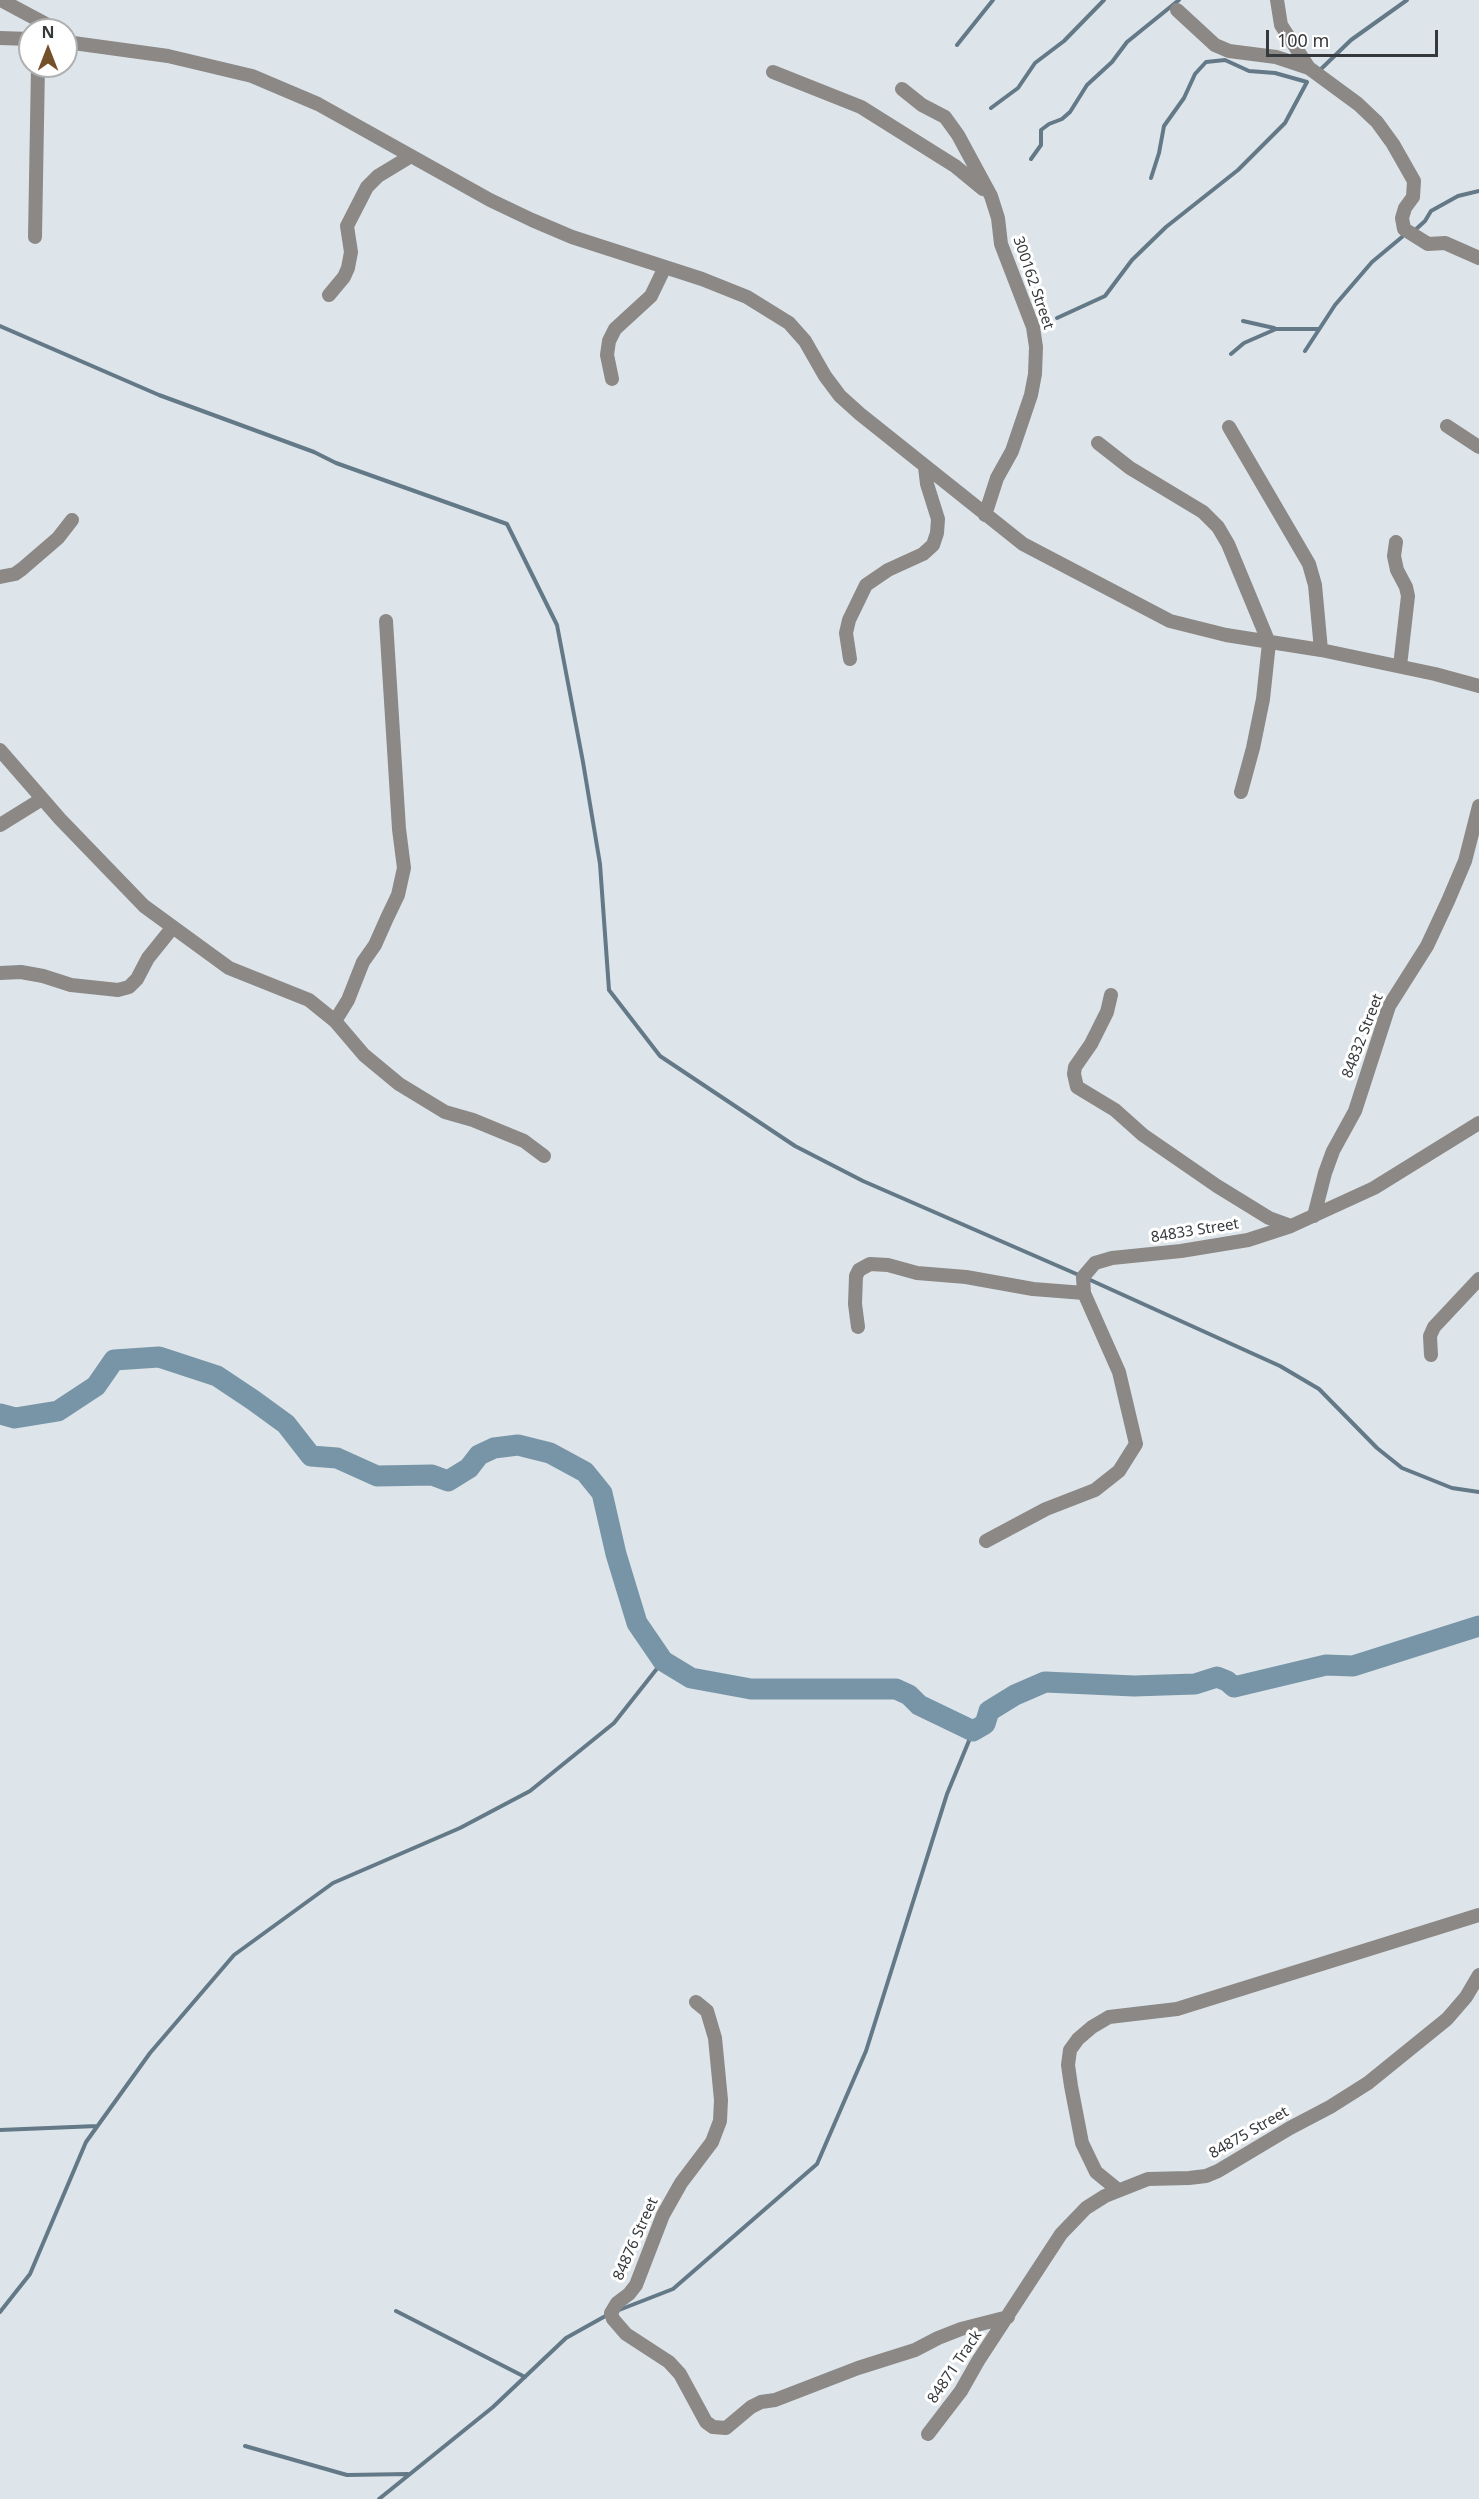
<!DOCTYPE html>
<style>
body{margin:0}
#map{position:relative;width:1479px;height:2499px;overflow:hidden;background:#dde5ea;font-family:"Noto Sans",sans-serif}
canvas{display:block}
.north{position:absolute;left:18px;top:18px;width:60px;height:60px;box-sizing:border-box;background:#fff;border:2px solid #afb0b1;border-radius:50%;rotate:0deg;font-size:16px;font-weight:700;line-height:24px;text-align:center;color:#36393b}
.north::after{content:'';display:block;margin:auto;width:21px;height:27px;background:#75512b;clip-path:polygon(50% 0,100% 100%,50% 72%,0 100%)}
.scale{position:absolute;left:1266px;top:30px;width:172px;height:27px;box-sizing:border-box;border:3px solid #36393b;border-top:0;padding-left:8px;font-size:18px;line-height:21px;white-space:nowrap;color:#36393b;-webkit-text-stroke:4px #fff;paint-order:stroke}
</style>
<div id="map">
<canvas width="1479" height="2499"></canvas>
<div class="north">N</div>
<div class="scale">100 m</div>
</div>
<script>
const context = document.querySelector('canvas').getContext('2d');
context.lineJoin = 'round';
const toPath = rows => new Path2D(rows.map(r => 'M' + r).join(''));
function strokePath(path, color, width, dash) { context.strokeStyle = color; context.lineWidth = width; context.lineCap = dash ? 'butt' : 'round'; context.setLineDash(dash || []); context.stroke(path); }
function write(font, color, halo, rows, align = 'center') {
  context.font = font + ' "Noto Sans",sans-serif'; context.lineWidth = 6; context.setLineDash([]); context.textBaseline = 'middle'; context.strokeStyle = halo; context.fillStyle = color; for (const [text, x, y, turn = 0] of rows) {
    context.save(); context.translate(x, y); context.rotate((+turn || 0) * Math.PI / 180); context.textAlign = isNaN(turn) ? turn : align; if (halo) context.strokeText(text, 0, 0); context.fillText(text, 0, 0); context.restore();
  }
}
strokePath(toPath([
 [957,45,993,0],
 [1320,70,1351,40,1407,0],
 [991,108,1018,88,1035,63,1064,41,1104,0],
 [1031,159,1041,145,1041,130,1049,124,1062,119,1070,112,1087,85,1112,62,1127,42,1179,0],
 [1414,231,1425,221,1431,211,1458,196,1479,191],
 [1057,318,1105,296,1132,260,1166,227,1238,170,1285,123,1307,82,1275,73,1249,71,1225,60,1206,62,1195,74,1184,98,1164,126,1159,153,1151,178],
 [1243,321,1274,328],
 [0,326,159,395,314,452,336,463,507,524,557,625,583,762,600,864,609,990,660,1056,795,1146,863,1181,1081,1276],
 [1305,351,1335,305,1372,262,1402,237],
 [1231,354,1244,343,1276,329,1319,329],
 [1088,1279,1280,1366,1319,1389,1377,1448,1402,1468,1452,1488,1479,1492],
 [0,2130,97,2126],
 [619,2310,673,2289,817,2164,866,2051,947,1794,973,1731],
 [396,2311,525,2377],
 [0,2312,30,2274,86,2142,150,2053,234,1955,333,1883,460,1828,530,1791,614,1723,663,1661],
 [245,2446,347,2475,408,2474],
 [379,2499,493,2407,566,2338,609,2314]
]), '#647987', 4);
strokePath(toPath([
 [0,1414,15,1418,58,1411,96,1386,114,1360,159,1357,217,1376,253,1400,286,1424,311,1456,337,1458,377,1476,432,1475,448,1481,469,1468,479,1455,494,1448,518,1445,550,1453,585,1472,602,1493,616,1554,637,1623,663,1661,691,1678,751,1689,896,1689,909,1695,919,1705,973,1731,985,1724,989,1711,1015,1695,1045,1682,1134,1686,1195,1684,1217,1677,1227,1681,1234,1687,1326,1665,1353,1666,1479,1626]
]), '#7895a7', 21);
strokePath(toPath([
 [1,0,57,30],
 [1277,0,1281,25,1309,68],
 [1177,10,1215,45,1229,51,1276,57,1309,68,1358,104,1377,122,1393,144,1414,181,1413,197,1405,208,1402,218,1404,229,1428,244,1445,243,1479,258],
 [0,38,30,39],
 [66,42,168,56,252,76,318,104,490,200,532,220,572,237,702,279,747,297,789,323,805,341,825,376,840,396,860,414,1023,544,1170,621,1226,635,1321,650,1435,674,1479,686],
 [773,72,861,107,955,166,983,189],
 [902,89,922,105,945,117,958,135,991,196,998,218,1001,244,1033,327,1036,347,1035,374,1031,395,1012,451,997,478,985,515],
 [35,237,38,66],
 [329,295,344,277,348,268,351,252,347,226,367,187,378,176,411,156],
 [612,379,607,355,609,341,615,329,651,296,665,267],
 [1447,426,1479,447],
 [1229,427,1309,564,1315,585,1321,650],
 [1098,443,1130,468,1203,512,1218,527,1228,544,1269,643,1263,699,1253,748,1241,792],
 [1396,542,1394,556,1397,570,1406,587,1408,596,1400,666],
 [0,577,15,574,22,569,58,538,72,520],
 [850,659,846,633,849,620,866,585,888,570,923,554,933,545,937,533,938,519,927,484,925,467],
 [0,750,60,819,144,906,229,968,309,1000,335,1021,364,1055,399,1084,445,1112,473,1120,524,1141,544,1156],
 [0,825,42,799],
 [0,973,21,972,43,976,71,985,118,990,129,987,137,979,148,958,173,927],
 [1111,995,1107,1012,1091,1044,1075,1067,1074,1074,1077,1087,1115,1110,1143,1135,1217,1186,1269,1218,1291,1226],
 [335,1021,348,1000,363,962,375,945,387,918,398,895,404,868,399,829,386,621],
 [1314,1216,1325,1173,1333,1151,1355,1111,1389,1006,1427,946,1448,901,1465,861,1479,806],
 [858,1327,855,1304,856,1276,859,1270,870,1264,888,1265,917,1273,966,1277,1033,1289,1084,1293],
 [1431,1355,1430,1336,1434,1327,1479,1279],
 [986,1541,1046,1509,1095,1490,1119,1471,1136,1444,1119,1372,1084,1293,1083,1277,1095,1263,1112,1258,1181,1251,1248,1240,1291,1226,1374,1188,1479,1123],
 [696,2002,707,2011,715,2038,721,2100,720,2121,712,2142,681,2183,663,2215,636,2285,629,2294,617,2303,611,2313,613,2319,626,2334,669,2362,680,2374,706,2422,713,2427,726,2428,751,2407,761,2402,775,2400,858,2368,915,2350,938,2338,961,2329,1008,2317],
 [1118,2190,1096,2172,1082,2143,1071,2086,1068,2065,1070,2050,1078,2039,1092,2027,1109,2017,1177,2009,1479,1915],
 [928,2434,961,2391,978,2361,1061,2234,1086,2208,1105,2196,1148,2179,1189,2178,1206,2176,1218,2171,1290,2128,1330,2107,1368,2083,1447,2019,1466,1997,1479,1975]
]), '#8b8886', 14);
write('15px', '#36393b', '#fff', [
 ["300162 Street",1033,283,71],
 ["84832 Street",1363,1036,-69],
 ["84833 Street",1195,1231,-9],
 ["84875 Street",1249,2133,-30],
 ["84876 Street",636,2239,-66],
 ["84871 Track",955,2367,-56]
]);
</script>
